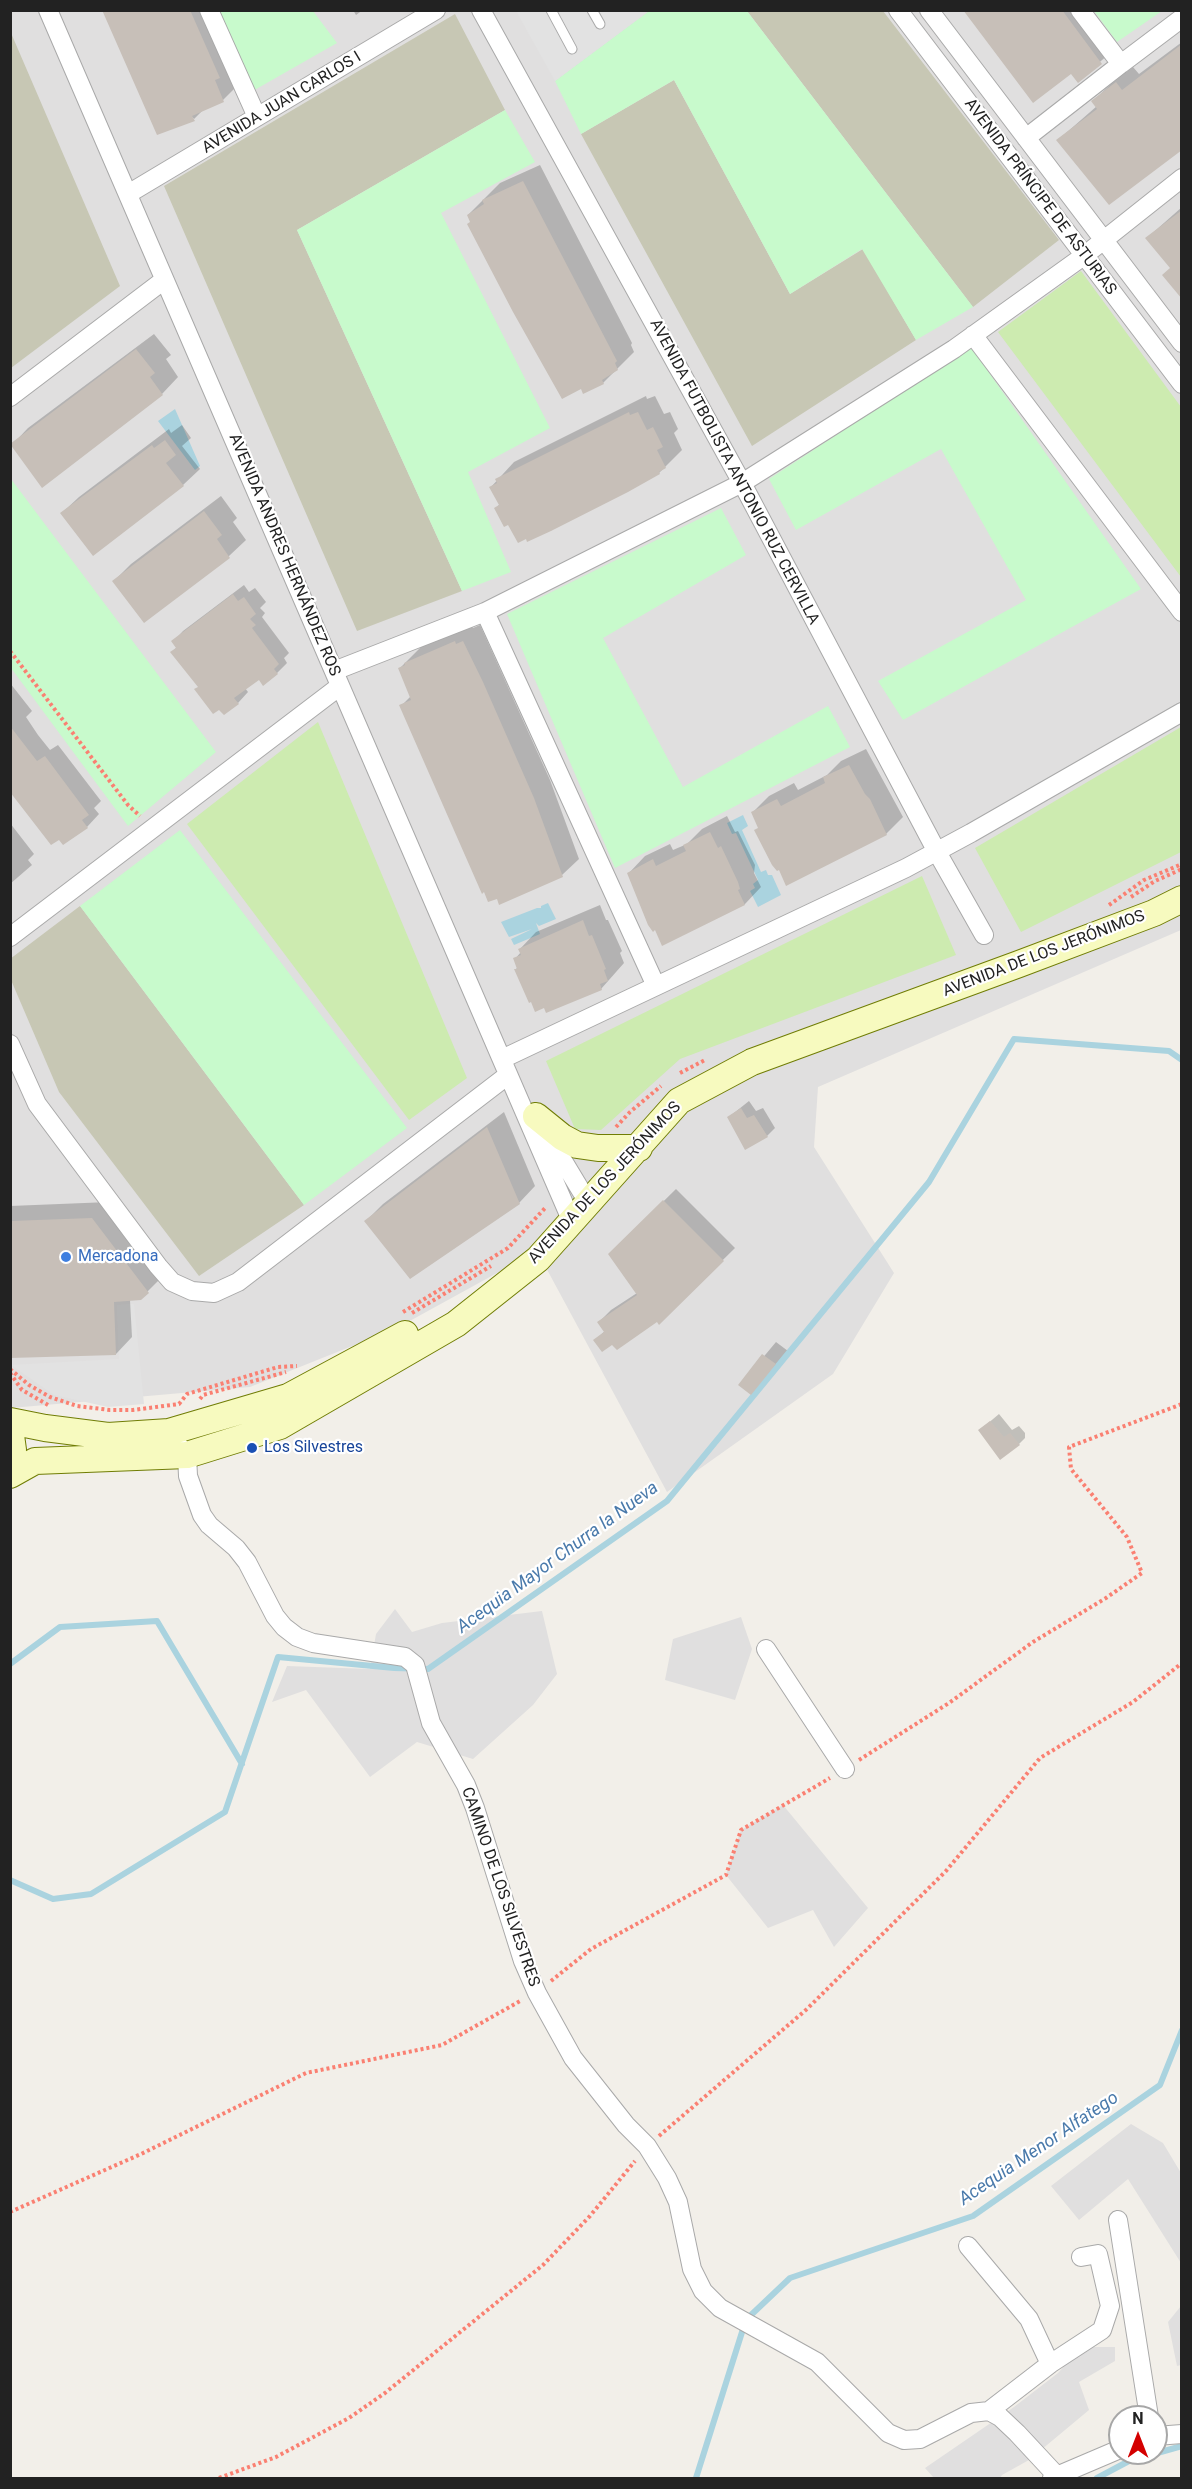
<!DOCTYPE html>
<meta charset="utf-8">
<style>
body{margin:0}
#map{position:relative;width:1192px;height:2489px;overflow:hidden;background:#f2efe9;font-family:Roboto,sans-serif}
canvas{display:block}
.frame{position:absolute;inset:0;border:12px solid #222;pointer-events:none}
.north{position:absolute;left:1108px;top:2405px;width:60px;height:60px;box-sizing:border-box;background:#fff;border:2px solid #a7a7a7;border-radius:50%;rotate:0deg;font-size:16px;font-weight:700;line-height:24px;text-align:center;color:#222}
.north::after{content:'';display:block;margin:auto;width:21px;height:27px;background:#d40000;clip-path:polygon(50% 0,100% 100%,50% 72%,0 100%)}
</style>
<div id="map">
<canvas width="1192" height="2489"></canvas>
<div class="frame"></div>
<div class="north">N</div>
</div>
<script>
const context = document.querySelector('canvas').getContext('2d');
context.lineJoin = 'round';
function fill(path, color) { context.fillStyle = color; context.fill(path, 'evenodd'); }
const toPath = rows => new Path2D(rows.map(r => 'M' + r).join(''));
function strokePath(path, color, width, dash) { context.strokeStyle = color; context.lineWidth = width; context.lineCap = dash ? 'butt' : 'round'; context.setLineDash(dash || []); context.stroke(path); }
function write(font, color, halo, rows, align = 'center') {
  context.font = font + ' Roboto,sans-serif'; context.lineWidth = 4.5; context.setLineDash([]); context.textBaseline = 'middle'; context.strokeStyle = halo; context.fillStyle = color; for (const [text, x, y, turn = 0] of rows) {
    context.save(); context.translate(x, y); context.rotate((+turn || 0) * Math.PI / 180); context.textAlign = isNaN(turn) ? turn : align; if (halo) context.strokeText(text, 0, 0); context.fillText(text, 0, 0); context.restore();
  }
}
fill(toPath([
 [10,11,1181,11,1181,930,818,1087,814,1147,894,1273,833,1374,667,1492,537,1251,397,1328,250,1387,11,1408],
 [395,1609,412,1632,442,1623,542,1611,557,1674,533,1705,473,1759,417,1742,370,1777,306,1690,272,1702,287,1666,370,1669,376,1634],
 [741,1617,752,1649,735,1700,665,1680,673,1639],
 [783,1805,868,1908,834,1947,813,1910,768,1928,726,1875,741,1830],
 [1131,2124,1163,2143,1181,2173,1181,2263,1128,2179,1079,2220,1051,2186],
 [1181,2306,1181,2365,1177,2366,1168,2322],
 [1082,2347,1115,2347,1115,2361,1079,2382,1089,2410,1029,2460,1002,2475,1000,2478,934,2478,925,2468,1014,2407,1058,2373]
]), '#e0dfdf');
fill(toPath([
 [747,11,883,11,1059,240,973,307],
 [455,14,505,110,297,230,462,591,357,631,164,186],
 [11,33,120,286,11,368,10,368],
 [674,80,790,294,863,249,916,340,752,446,581,134],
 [80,906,304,1205,199,1276,59,1092,11,980,10,959]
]), '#c7c7b4');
fill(toPath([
 [1081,271,1181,407,1181,577,998,332],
 [318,722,467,1078,409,1120,187,824],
 [1181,727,1181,852,1021,932,975,848],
 [922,876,956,955,680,1059,601,1130,575,1129,546,1061]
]), '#cdebb0');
fill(toPath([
 [216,11,313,11,337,43,251,92],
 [649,11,747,11,973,307,916,340,862,249,790,294,674,80,581,134,555,81],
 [1094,11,1162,11,1117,42],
 [505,110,535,162,441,213,550,428,468,472,511,572,462,591,297,230],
 [971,347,1141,589,903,720,878,681,1026,600,941,449,796,530,769,479],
 [11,479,216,752,128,826,11,668],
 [721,508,746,555,603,638,683,787,828,706,850,747,615,868,507,614],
 [180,830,407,1128,304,1205,80,906]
]), '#c8facc');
fill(toPath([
 [516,11,649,11,555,81],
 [134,1304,144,1404,108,1407,54,1395,11,1365,119,1359,117,1305]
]), '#e2e2e2');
fill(toPath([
 [175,409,200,466,195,470,158,421],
 [743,815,748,826,742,830,761,872,766,870,768,875,772,875,781,895,758,907,750,891,755,888,753,884,758,880,736,833,732,834,727,823],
 [548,903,556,919,539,926,536,923,540,934,514,945,511,939,532,929,509,937,501,922,537,908,541,908,541,906]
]), '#aad3df');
fill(toPath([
 [105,10,214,10,239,84,223,100,205,108,194,119],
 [353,10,363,10,356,15],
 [965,10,1090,10,1117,47,1078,81,1071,72],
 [1182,42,1182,148,1077,165,1058,140,1097,106,1093,101,1110,85,1133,67,1139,74],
 [540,165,632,343,631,345,634,352,603,383,468,215,500,183],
 [1182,207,1182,297,1172,268,1147,238],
 [154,334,171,355,166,359,178,377,162,394,12,445,28,428],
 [646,396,647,399,655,396,664,414,670,412,678,429,674,433,682,450,659,473,509,523,496,508,500,504,491,487,514,462],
 [182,425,191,438,182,446,200,469,183,485,62,513,79,497,169,429,171,433],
 [221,496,237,518,233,522,246,540,229,556,144,621,114,581,131,564],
 [244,585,249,592,255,588,266,602,260,608,265,613,262,617,289,653,284,658,287,663,277,673,259,678,245,688,248,692,238,703,199,686,172,652,177,647,173,642,183,631],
 [471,625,473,628,480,625,550,780,579,859,562,875,500,903,401,706,411,696,399,669,422,646],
 [10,683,32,711,26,717,38,735,50,750,58,745,101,801,94,808,99,814,87,827,10,775],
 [866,749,903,817,886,834,787,884,753,812,769,796,794,783,798,790,827,775,841,761],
 [727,816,735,832,738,831,755,865,754,873,761,887,745,904,663,944,629,873,645,856,670,844,673,850,687,844,702,829],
 [10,823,34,854,28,860,32,865,10,884],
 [600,905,606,920,608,920,622,951,620,953,624,963,601,989,516,969,518,967,515,959,521,952,520,949,536,932],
 [749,1101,756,1111,763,1108,775,1128,767,1136,729,1117],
 [504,1112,535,1186,519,1203,366,1221,383,1204],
 [676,1189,735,1248,659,1323,657,1320,612,1343,595,1340,605,1331,599,1322,611,1310,637,1293,610,1254],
 [109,1202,164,1275,147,1292,130,1300,132,1337,116,1354,10,1357,10,1206],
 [776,1342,788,1351,750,1393,740,1385],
 [999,1414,1012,1430,1019,1426,1025,1433,1025,1438,1016,1447,980,1430]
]), '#0003');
strokePath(toPath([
 [10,1664,60,1627,157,1621,242,1764],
 [10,1880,53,1899,91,1894,225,1812,278,1657,394,1668,428,1669,667,1501,929,1182,1014,1039,1169,1051,1182,1060],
 [751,2315,790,2278,973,2216,1160,2085,1182,2030],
 [696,2478,743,2329],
 [1097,2478,1129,2461,1182,2446]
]), '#aad3df', 6);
fill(toPath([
 [102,10,190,10,220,78,215,80,224,102,192,116,195,121,157,135],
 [963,10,1062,10,1102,64,1078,83,1071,74,1033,103],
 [1182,44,1182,150,1109,205,1056,140,1097,109,1091,101,1116,82,1122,90],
 [523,181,617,361,615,363,618,370,602,380,604,384,583,394,581,389,562,399,513,312,467,224,470,222,467,215,484,204,482,200],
 [1182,210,1182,299,1162,275,1170,268,1145,238],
 [136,349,155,373,150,377,163,395,42,488,10,444],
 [629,412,630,415,638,412,647,430,653,427,663,447,657,450,666,468,659,472,660,474,628,492,551,531,527,542,526,539,518,543,508,525,504,527,494,508,499,505,489,487,497,483,495,479],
 [165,440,176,455,166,463,184,486,93,556,60,513,152,445,154,448],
 [204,511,222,535,217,539,230,558,144,623,112,581],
 [233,594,238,601,244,597,256,614,250,619,256,625,252,628,279,664,274,669,278,674,263,686,259,680,234,698,239,704,224,715,219,710,213,714,194,689,198,687,170,652,176,648,171,641],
 [455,641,456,644,463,641,483,682,534,798,563,877,499,905,497,899,488,902,484,892,482,894,399,705,411,700,398,668,405,665,404,663],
 [10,726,37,761,45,756,89,815,82,820,88,828,63,845,59,840,51,845,10,792],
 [849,765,865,794,870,799,887,835,786,886,779,870,777,871,772,865,754,830,758,828,751,812,777,799,781,806,825,783,823,777],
 [710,832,718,848,721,846,738,882,740,889,738,890,745,905,662,946,655,930,653,932,648,925,627,873,653,859,656,866,686,851,683,845],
 [583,920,589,936,592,935,606,969,604,970,608,981,600,984,602,990,546,1013,544,1008,535,1012,531,1002,529,1003,514,969,517,969,513,958,521,955,518,949],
 [741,1108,747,1118,754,1115,768,1137,745,1150,727,1117],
 [487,1127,520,1204,410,1279,364,1221],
 [663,1200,724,1261,659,1325,657,1322,617,1350,612,1345,602,1352,593,1340,604,1332,597,1322,637,1295,608,1254],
 [92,1218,149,1293,141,1300,114,1302,116,1355,10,1358,10,1221],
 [762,1354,776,1364,751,1395,738,1385],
 [990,1421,1004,1437,1010,1433,1020,1445,1000,1460,978,1430]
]), '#c7bfb8');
const lane = toPath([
 [551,10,572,49],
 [592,10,600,24]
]);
const street = toPath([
 [48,10,572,1222],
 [209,10,257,117],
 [481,10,742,483,937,852,984,935],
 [898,10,1182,384],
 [929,10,1182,343],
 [1080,10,1121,64,1182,18],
 [1026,138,1121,64],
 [128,194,436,10],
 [973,335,1182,612],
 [10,397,164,280],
 [485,612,656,986],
 [334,671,485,612,742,483,954,349,1085,255,1182,178],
 [10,937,340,686],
 [10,1044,37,1104,158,1266,172,1282,192,1291,214,1293,238,1282,508,1075],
 [502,1059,906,868,971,833,1182,712],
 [542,1126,589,1204],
 [179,1446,187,1455,188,1476,202,1515,209,1525,236,1548,247,1562,275,1616,284,1627,297,1637,313,1643,405,1657,415,1665,431,1723,466,1785,475,1808,523,1961,537,1993,573,2058,626,2125,647,2146,667,2178,678,2202,692,2269,703,2291,720,2308,817,2362,888,2433,904,2440,920,2439,971,2413,989,2411,1000,2417,1017,2433,1057,2476],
 [766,1649,845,1769],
 [1118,2220,1149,2417],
 [968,2246,1029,2319,1050,2364,989,2411],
 [1050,2364,1102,2330,1110,2306,1098,2254,1081,2257],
 [1156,2436,1182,2434],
 [1052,2478,1120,2449]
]);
const secondary = toPath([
 [536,1116,562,1137,577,1145,598,1148,639,1148],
 [10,1421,45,1428,108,1436,169,1432,288,1397,405,1334],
 [10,1428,13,1450,10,1460],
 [10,1475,35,1461,187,1455,280,1426,456,1324,538,1259,679,1101,752,1062,1019,964,1154,913,1182,899]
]);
strokePath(lane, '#a9a9a9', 11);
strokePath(street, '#a9a9a9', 20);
strokePath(secondary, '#707d05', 28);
strokePath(toPath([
 [10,651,128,805,140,816],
 [1131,897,1155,881,1182,869],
 [1109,905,1144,880,1182,864],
 [680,1073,705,1060],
 [616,1127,630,1112,661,1086],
 [403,1312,508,1248,546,1207],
 [412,1313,491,1266],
 [10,1369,29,1385,50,1397,77,1406,110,1410,133,1410,179,1404,187,1394,278,1367,297,1366],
 [10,1373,22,1390,48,1405],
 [200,1399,203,1395,286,1372],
 [859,1760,949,1703,1033,1642,1106,1598,1142,1573,1127,1537,1071,1469,1069,1447,1182,1404],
 [551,1981,591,1949,726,1875,741,1830,830,1778],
 [659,2136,807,2009,946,1871,1040,1758,1133,1702,1182,1663],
 [10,2212,141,2154,306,2073,442,2045,522,2000],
 [219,2478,276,2457,349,2418,385,2393,543,2265,590,2216,635,2161]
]), '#fa8072', 4, [3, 3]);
strokePath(lane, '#fff', 9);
strokePath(street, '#fff', 18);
strokePath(secondary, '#f7fabf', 26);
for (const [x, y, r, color] of [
 [66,1257,6,"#3f7fe0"],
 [252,1448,6,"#1a4fb4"]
]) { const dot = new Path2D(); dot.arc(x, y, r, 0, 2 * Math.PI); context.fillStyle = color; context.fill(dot); strokePath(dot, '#fff', 2); }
write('16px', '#222', '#fff', [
 ["AVENIDA JUAN CARLOS I",282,103,-31],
 ["AVENIDA PRÍNCIPE DE ASTURIAS",1040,197,53],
 ["AVENIDA FUTBOLISTA ANTONIO RUZ CERVILLA",734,472,62],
 ["AVENIDA ANDRES HERNÁNDEZ ROS",284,555,67],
 ["AVENIDA DE LOS JERÓNIMOS",1044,954,-21],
 ["AVENIDA DE LOS JERÓNIMOS",605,1183,-47],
 ["CAMINO DE LOS SILVESTRES",500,1887,71]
]);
write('16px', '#366cbe', '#fff', [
 ["Mercadona",78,1257]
], 'left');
write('16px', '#164399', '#fff', [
 ["Los Silvestres",264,1448]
], 'left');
write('italic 18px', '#4a7aab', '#fff', [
 ["Acequia Mayor Churra la Nueva",558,1558,-36],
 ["Acequia Menor Alfatego",1039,2149,-34]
]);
</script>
